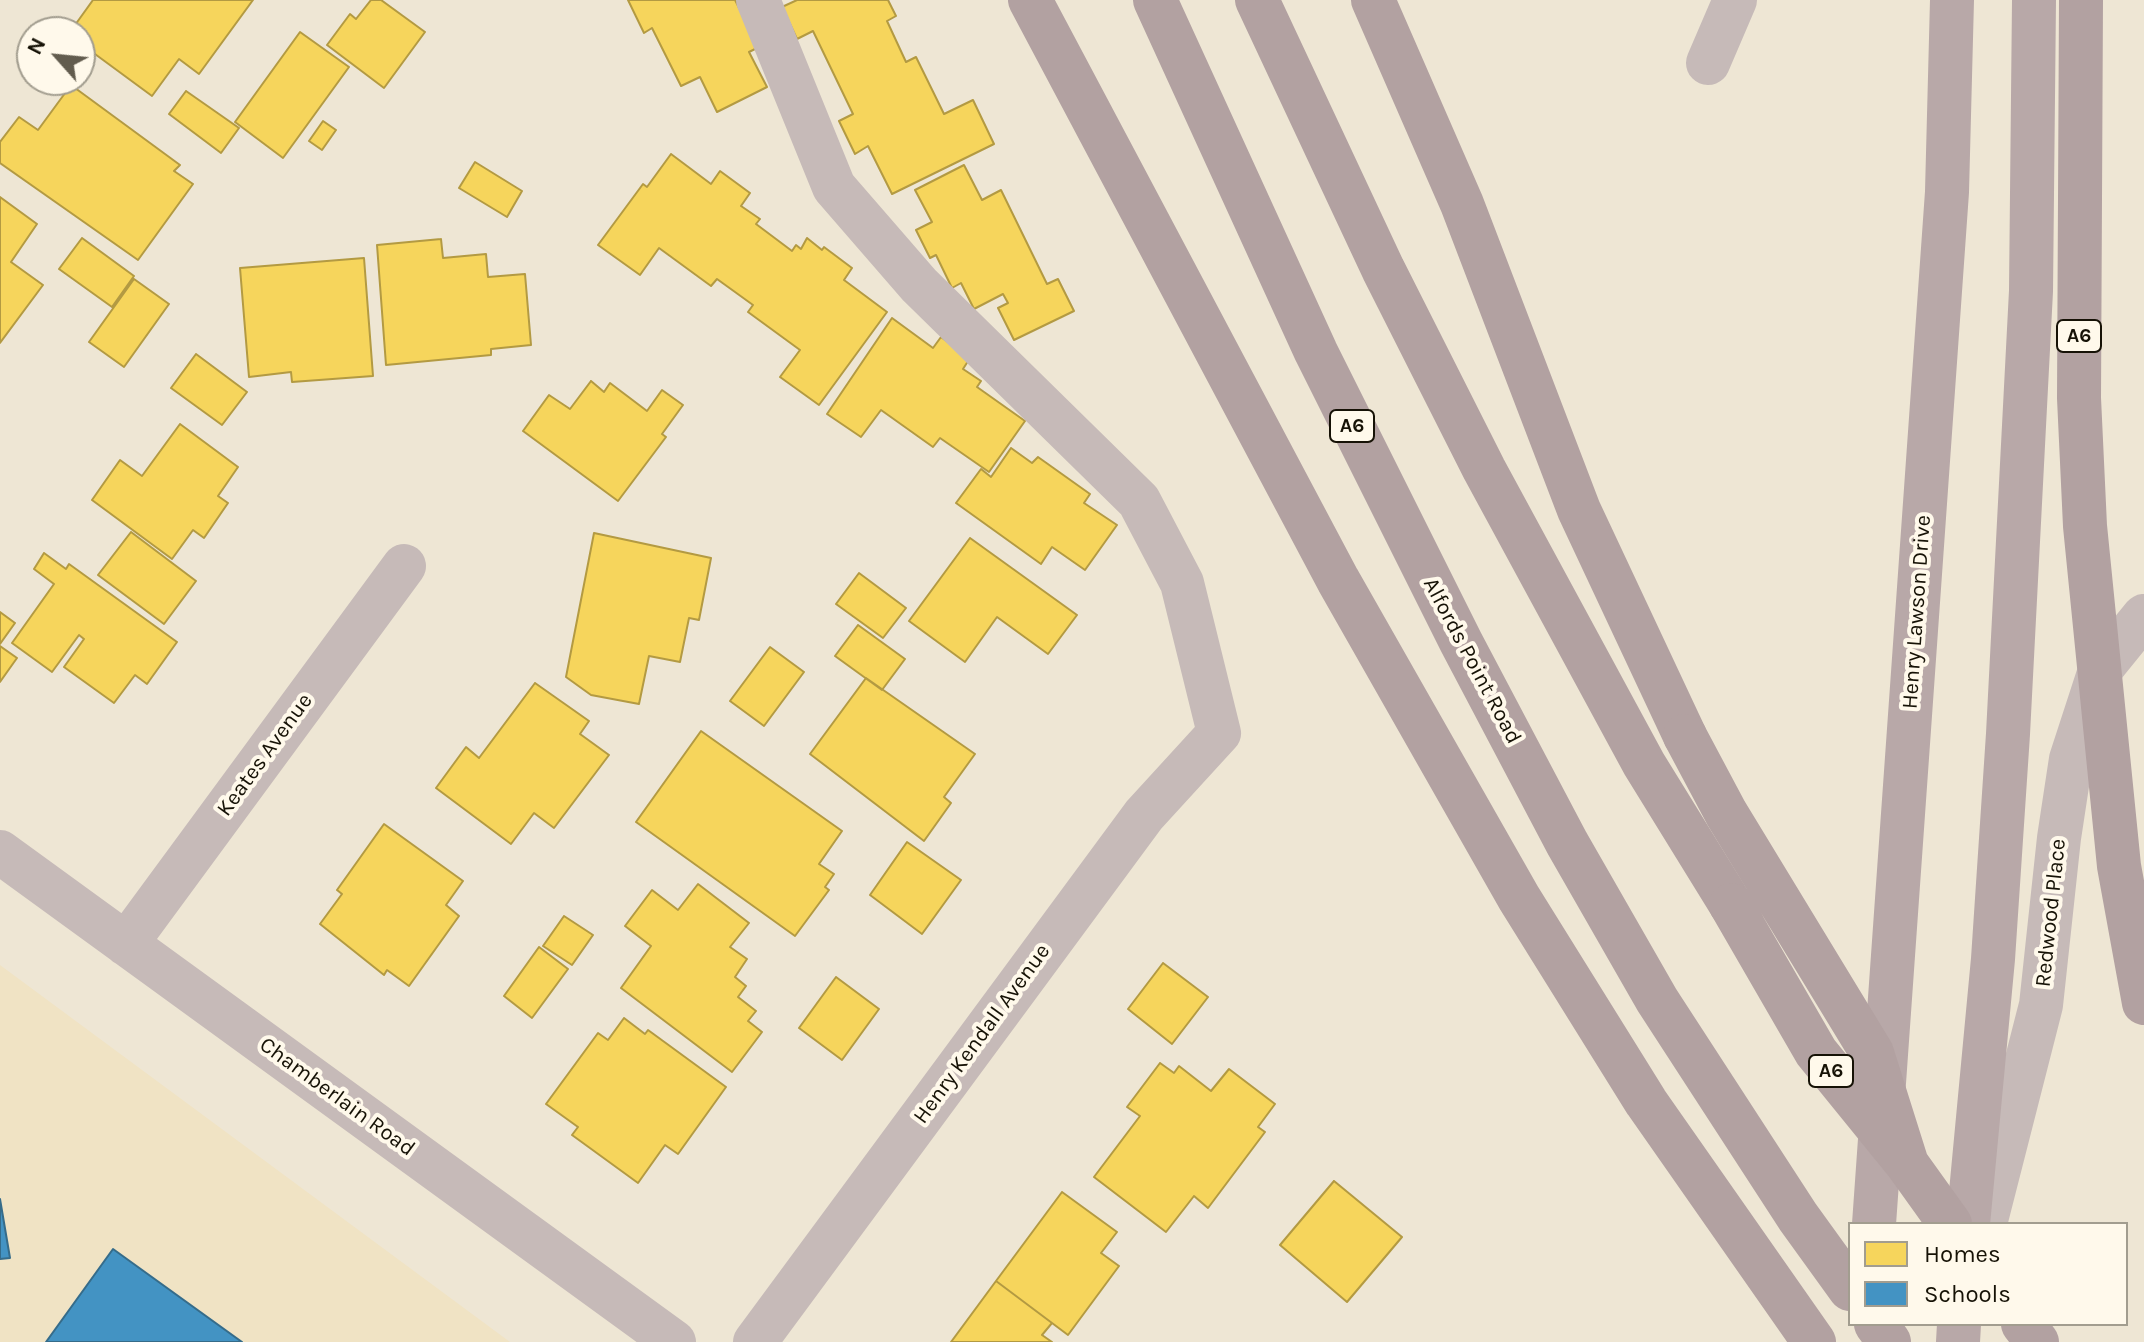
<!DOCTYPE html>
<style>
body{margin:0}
#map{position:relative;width:2144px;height:1342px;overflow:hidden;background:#eee6d4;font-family:Karla,sans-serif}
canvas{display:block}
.legend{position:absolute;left:1848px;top:1222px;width:280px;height:104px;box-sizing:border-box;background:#fff9eb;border:2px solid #a29d8f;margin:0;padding:10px 14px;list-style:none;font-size:24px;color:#161206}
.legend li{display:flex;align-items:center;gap:16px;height:40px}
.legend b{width:40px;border:2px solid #a29d8f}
.north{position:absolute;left:16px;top:16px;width:80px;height:80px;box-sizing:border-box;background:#fff9eb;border:2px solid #a29d8f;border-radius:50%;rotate:297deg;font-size:22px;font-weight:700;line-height:32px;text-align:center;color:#161206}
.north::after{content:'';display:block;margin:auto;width:28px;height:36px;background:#625c4e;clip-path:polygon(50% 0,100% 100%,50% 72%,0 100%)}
</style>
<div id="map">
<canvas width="2144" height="1342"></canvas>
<ul class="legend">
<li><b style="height:22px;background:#f6d55c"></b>Homes</li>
<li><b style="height:22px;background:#4393c3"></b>Schools</li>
</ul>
<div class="north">N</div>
</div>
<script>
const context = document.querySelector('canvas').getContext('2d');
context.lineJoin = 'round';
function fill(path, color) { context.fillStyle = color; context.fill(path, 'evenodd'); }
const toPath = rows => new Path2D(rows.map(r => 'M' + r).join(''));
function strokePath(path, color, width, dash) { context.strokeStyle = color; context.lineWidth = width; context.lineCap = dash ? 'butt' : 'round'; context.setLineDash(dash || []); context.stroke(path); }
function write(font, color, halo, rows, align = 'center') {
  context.font = font + ' Karla,sans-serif'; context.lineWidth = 8; context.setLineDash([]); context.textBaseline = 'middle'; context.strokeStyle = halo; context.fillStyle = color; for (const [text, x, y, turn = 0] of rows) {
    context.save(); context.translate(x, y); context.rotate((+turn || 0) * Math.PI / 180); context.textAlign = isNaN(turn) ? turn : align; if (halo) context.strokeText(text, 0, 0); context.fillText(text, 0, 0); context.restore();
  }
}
fill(toPath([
 [0,965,510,1342,0,1342]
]), '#f0e3c4');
const homes = toPath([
 [93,0,253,0,199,74,179,59,152,96,80,43,80,32,70,32,93,0],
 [371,0,381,0,425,32,384,88,327,45,350,14,356,19,371,0],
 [628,0,735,0,759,47,749,52,767,87,717,112,700,77,681,86,652,28,644,33,628,0],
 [797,0,888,0,896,16,887,21,906,62,916,57,944,114,973,100,994,144,892,194,868,146,855,154,839,121,853,114,813,31,797,39,782,7,797,0],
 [300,32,349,67,283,158,235,122,300,32],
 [71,85,180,165,174,171,193,184,138,260,0,163,0,142,19,117,38,130,71,85],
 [186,91,239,128,221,153,169,114,186,91],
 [323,121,336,130,322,150,309,141,323,121],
 [671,154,711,184,720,171,750,193,741,206,760,219,756,224,792,251,796,245,801,249,807,238,822,250,824,247,852,268,844,280,887,312,819,405,780,377,800,350,748,312,753,305,717,279,711,286,659,248,640,275,598,245,643,184,647,187,671,154],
 [475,162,522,191,507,217,459,188,475,162],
 [964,165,982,200,1001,190,1047,284,1058,279,1074,311,1014,340,998,308,1008,303,1003,294,974,309,961,283,952,288,936,255,930,258,916,230,932,222,915,190,964,165],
 [0,197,37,224,11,262,43,285,0,343,0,197],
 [82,238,134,276,112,307,59,269,82,238],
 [441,239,443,258,486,254,488,277,525,274,531,345,491,349,491,355,386,365,377,245,441,239],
 [364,258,373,376,292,382,291,372,249,377,240,268,364,258],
 [134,279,169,304,124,367,89,342,134,279],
 [892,318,933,348,941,337,970,358,963,369,981,381,977,387,1025,421,989,472,940,438,933,447,881,410,861,437,827,414,892,318],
 [196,354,247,392,222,425,171,388,196,354],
 [591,381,604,392,610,383,647,411,662,390,683,405,662,434,666,437,618,501,523,431,549,395,570,409,591,381],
 [180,424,238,467,218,496,228,503,204,538,193,530,172,559,92,500,120,460,142,476,180,424],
 [1011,448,1032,463,1038,457,1090,494,1084,503,1117,525,1085,570,1052,547,1041,564,956,503,981,469,991,477,1011,448],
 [131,532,196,581,164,624,98,575,131,532],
 [594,533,711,558,699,620,689,618,680,662,649,656,639,704,591,695,566,677,594,533],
 [970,538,1077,615,1048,654,997,617,965,662,909,621,970,538],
 [44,553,66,569,69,564,177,642,147,684,135,675,114,703,64,667,84,639,79,635,52,672,12,643,54,584,34,569,44,553],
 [859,573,906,608,883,638,836,604,859,573],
 [0,612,15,623,0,644,0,612],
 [858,625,905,659,882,690,835,656,858,625],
 [0,646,17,658,0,682,0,646],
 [770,647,804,672,764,726,730,701,770,647],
 [866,678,975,754,944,797,951,803,924,841,810,754,866,678],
 [535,683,589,721,580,734,609,755,554,828,534,813,511,844,436,788,466,747,479,758,535,683],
 [701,731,842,831,819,864,834,874,825,887,829,890,795,936,636,822,701,731],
 [384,824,463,881,446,905,459,916,409,986,387,970,384,975,320,924,342,894,337,890,384,824],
 [907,842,961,880,922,934,870,895,907,842],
 [698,884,749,923,730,947,747,959,735,977,746,986,738,997,756,1011,748,1021,762,1032,732,1072,621,988,651,946,625,926,652,890,678,910,698,884],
 [564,916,593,935,572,965,543,946,564,916],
 [539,947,568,969,532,1018,504,996,539,947],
 [1163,963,1208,997,1172,1044,1128,1009,1163,963],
 [836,977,879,1009,842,1060,799,1028,836,977],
 [624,1018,645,1034,648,1030,726,1087,678,1154,665,1145,638,1183,572,1135,578,1127,546,1104,598,1033,608,1040,624,1018],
 [1160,1063,1174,1073,1179,1066,1211,1091,1229,1069,1275,1104,1258,1127,1265,1132,1208,1208,1194,1196,1166,1232,1094,1177,1140,1116,1127,1107,1160,1063],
 [1334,1181,1402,1237,1347,1302,1280,1245,1334,1181],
 [1062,1192,1117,1232,1101,1253,1119,1266,1068,1335,996,1281,1062,1192],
 [996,1281,1052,1323,1042,1335,1052,1342,951,1342,996,1281]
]);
fill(homes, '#f6d55c');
strokePath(homes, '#b39a42', 2);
const schools = toPath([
 [0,1199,10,1258,0,1259,0,1199],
 [113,1249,242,1342,46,1342,113,1249]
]);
fill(schools, '#4393c3');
strokePath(schools, '#366c8a', 2);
strokePath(toPath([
 [1708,63,1735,0],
 [0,852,674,1342],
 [126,944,404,566],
 [1985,1224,2041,1005,2059,838,2071,759,2100,670,2144,616],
 [755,1342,1144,815,1219,733,1182,583,1139,501,919,285,834,187,758,0]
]), '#c6bab8', 44);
strokePath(toPath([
 [1874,1224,1947,192,1952,0],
 [1968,1224,1993,959,2008,734,2031,291,2034,0],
 [1958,1342,1959,1324]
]), '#b8a8a8', 44);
strokePath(toPath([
 [1030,0,1338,580,1519,898,1646,1102,1814,1342],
 [1155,0,1316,352,1461,642,1567,843,1657,1000,1798,1217,1850,1289],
 [1257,0,1383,269,1484,469,1644,764,1731,905],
 [1373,0,1462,204,1579,510,1685,736],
 [2081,0,2079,398,2085,526,2119,866,2144,1003],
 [1876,1324,1889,1342],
 [2023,1324,2037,1342]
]), '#b2a1a1', 44);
strokePath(toPath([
 [1685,736,1726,813,1872,1053,1907,1164],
 [1731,905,1816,1052,1907,1164,1950,1224]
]), '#b2a1a1', 44);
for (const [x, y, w] of [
 [2079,336,44],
 [1352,426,44],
 [1831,1071,44]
]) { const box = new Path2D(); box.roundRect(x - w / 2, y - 16, w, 32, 6); context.fillStyle = '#fff9eb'; context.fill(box); strokePath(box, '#161206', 2); }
write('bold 20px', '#161206', null, [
 ["A6",2079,336],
 ["A6",1352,426],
 ["A6",1831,1071]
]);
write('22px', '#161206', '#fff9eb', [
 ["Henry Lawson Drive",1917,612,-86],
 ["Alfords Point Road",1472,661,62],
 ["Keates Avenue",265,755,-54],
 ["Redwood Place",2051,913,-84],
 ["Henry Kendall Avenue",982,1034,-54],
 ["Chamberlain Road",337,1097,36]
]);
</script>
